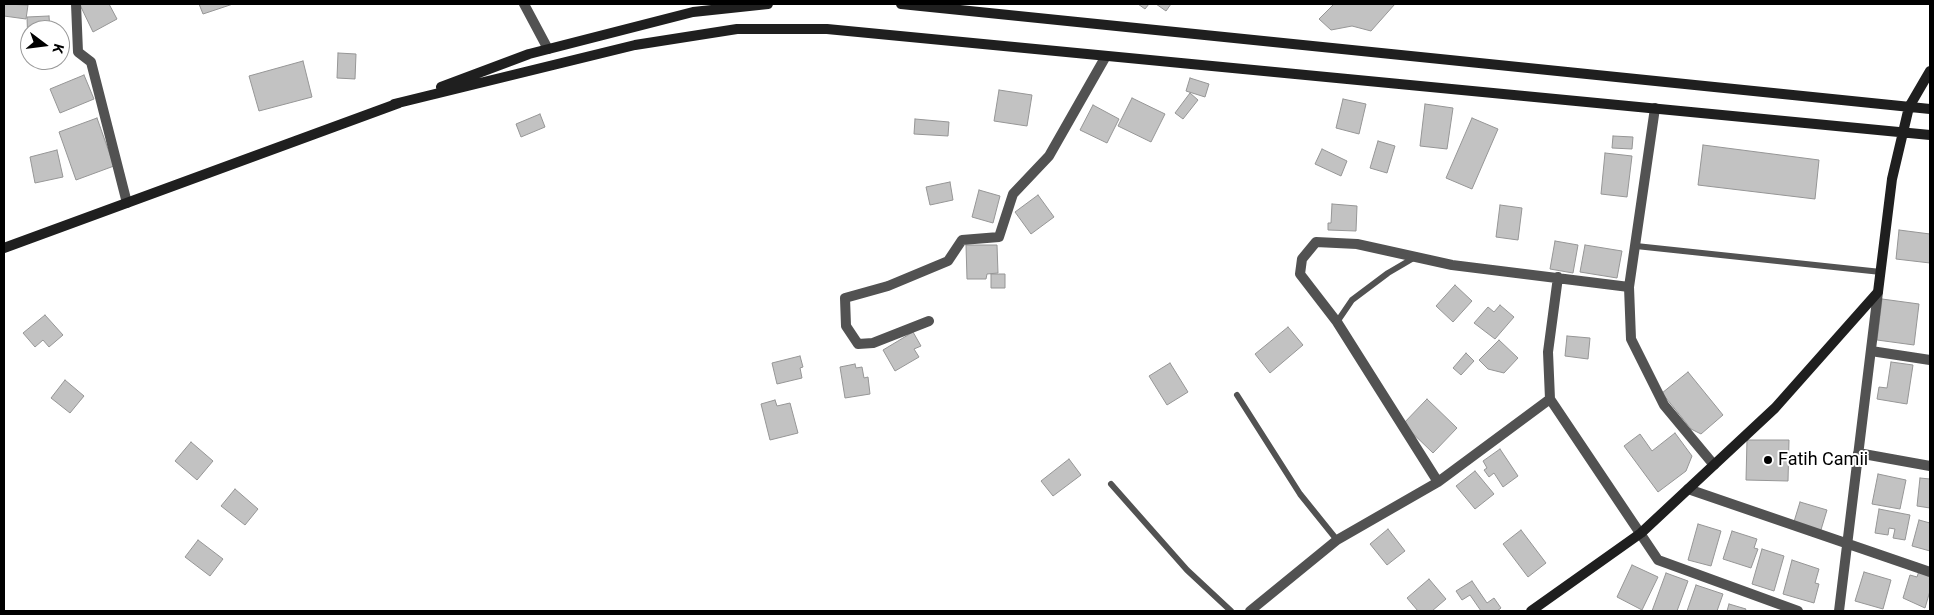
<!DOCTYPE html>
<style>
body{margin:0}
#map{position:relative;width:1934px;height:615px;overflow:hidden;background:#fff;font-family:Roboto,sans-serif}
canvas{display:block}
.frame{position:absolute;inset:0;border:5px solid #000;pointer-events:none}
.north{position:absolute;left:20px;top:20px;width:50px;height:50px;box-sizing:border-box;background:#fff;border:1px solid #999;border-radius:50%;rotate:105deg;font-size:14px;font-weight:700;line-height:20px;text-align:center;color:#000}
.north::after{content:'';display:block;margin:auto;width:18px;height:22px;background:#000;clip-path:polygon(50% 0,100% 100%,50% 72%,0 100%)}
</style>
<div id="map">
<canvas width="1934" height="615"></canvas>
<div class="frame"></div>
<div class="north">K</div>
</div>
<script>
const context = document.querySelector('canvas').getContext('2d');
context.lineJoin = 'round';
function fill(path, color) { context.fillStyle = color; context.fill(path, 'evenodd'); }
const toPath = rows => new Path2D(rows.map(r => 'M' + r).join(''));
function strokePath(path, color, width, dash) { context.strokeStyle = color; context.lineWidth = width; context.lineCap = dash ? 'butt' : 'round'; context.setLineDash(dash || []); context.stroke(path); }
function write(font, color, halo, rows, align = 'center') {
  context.font = font + ' Roboto,sans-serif'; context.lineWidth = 4; context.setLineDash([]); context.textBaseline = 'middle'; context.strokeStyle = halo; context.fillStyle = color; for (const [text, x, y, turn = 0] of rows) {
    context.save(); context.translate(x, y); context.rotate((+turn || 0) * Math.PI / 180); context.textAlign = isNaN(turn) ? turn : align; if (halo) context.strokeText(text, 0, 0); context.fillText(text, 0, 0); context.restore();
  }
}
const building = toPath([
 [4,4,28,5,26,19,4,16,4,4],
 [82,4,109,4,117,19,93,32,80,5,82,4],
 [199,4,233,4,203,14,199,4],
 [1138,4,1149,4,1145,9,1138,4],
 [1156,4,1171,4,1166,11,1156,4],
 [1334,4,1395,4,1371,31,1352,26,1331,30,1319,19,1334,4],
 [49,16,50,30,30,30,30,46,28,46,27,17,49,16],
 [338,53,356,54,355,79,337,78,338,53],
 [303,61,312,97,259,111,249,76,303,61],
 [84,75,94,99,60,113,50,89,84,75],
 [1190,78,1209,84,1205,97,1186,91,1190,78],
 [999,90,1032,95,1027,126,994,121,999,90],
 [1190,93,1198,100,1183,119,1175,113,1190,93],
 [1132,98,1165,114,1151,142,1118,126,1132,98],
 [1343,99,1366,104,1359,134,1336,128,1343,99],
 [1425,104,1453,108,1447,149,1420,146,1425,104],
 [1093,105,1119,119,1107,143,1080,130,1093,105],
 [540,114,545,127,521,137,516,124,540,114],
 [97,118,114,166,76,180,59,132,97,118],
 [1472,118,1498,129,1472,189,1446,178,1472,118],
 [915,119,949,122,948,136,914,134,915,119],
 [1613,136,1633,137,1632,149,1612,148,1613,136],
 [1378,141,1395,146,1387,173,1370,168,1378,141],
 [1703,145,1819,160,1815,199,1698,185,1703,145],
 [1322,149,1347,161,1341,176,1315,164,1322,149],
 [57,150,63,177,35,183,30,157,57,150],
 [1605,153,1632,156,1627,197,1601,194,1605,153],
 [950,182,953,200,930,205,926,187,950,182],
 [979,190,1000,196,993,223,972,217,979,190],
 [1038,195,1054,217,1031,234,1015,212,1038,195],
 [1332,204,1357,206,1356,231,1328,230,1328,223,1331,223,1332,204],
 [1500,205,1522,208,1518,240,1496,237,1500,205],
 [1899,230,1930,234,1930,263,1896,259,1899,230],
 [1555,241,1578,245,1573,273,1550,269,1555,241],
 [966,245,997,245,998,273,987,274,986,279,967,279,966,245],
 [1585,245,1622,251,1617,278,1580,272,1585,245],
 [991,274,1005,274,1005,288,991,288,991,274],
 [1455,285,1472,301,1453,322,1436,306,1455,285],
 [1882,299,1919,304,1914,345,1877,340,1882,299],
 [1500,305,1514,317,1495,339,1474,323,1488,307,1494,312,1500,305],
 [45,315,63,335,49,347,43,340,35,347,23,333,45,315],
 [1288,327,1303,345,1270,373,1255,354,1288,327],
 [913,332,921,346,914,349,919,357,895,371,883,350,913,332],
 [1567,336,1590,338,1588,359,1565,356,1567,336],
 [1499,340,1518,358,1504,373,1488,369,1479,360,1499,340],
 [1466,353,1474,361,1461,375,1453,368,1466,353],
 [800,356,803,367,800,368,802,378,777,384,772,363,800,356],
 [1891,362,1913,365,1907,404,1877,399,1879,387,1887,388,1891,362],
 [1170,363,1188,392,1167,405,1149,376,1170,363],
 [855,364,856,368,862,367,864,378,868,377,870,394,845,398,840,367,855,364],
 [1688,372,1723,415,1701,434,1691,429,1662,393,1688,372],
 [65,380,84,396,70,413,51,398,65,380],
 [1427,399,1457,428,1433,453,1403,424,1427,399],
 [775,400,777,406,790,403,798,433,770,440,761,404,775,400],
 [1675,433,1692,456,1686,471,1658,492,1624,446,1640,434,1652,451,1675,433],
 [1747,440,1789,440,1788,481,1746,480,1747,440],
 [191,442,213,461,197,480,175,461,191,442],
 [1500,449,1518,476,1503,487,1494,473,1489,477,1484,470,1487,468,1483,461,1500,449],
 [1069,459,1081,475,1053,496,1041,481,1069,459],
 [1475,471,1494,494,1475,509,1456,486,1475,471],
 [1878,474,1906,480,1900,509,1872,504,1878,474],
 [1920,478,1930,479,1930,508,1917,506,1920,478],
 [235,489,258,509,245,525,221,506,235,489],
 [1800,502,1827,510,1820,533,1793,525,1800,502],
 [1879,509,1910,515,1905,540,1893,538,1895,529,1889,528,1888,535,1875,533,1879,509],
 [1919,520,1930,523,1930,551,1912,546,1919,520],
 [1698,524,1721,531,1711,566,1688,560,1698,524],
 [1388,529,1405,551,1387,565,1370,544,1388,529],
 [1521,530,1546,563,1528,577,1503,544,1521,530],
 [1732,531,1757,539,1754,548,1758,549,1751,568,1723,559,1732,531],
 [198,540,223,559,210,576,185,557,198,540],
 [1762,549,1784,556,1774,591,1752,584,1762,549],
 [1792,560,1819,569,1815,583,1819,584,1814,603,1783,594,1792,560],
 [1632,565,1658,577,1642,610,1617,597,1632,565],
 [1919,571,1930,574,1930,591,1925,608,1903,598,1910,575,1917,577,1919,571],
 [1864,572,1891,580,1883,609,1855,601,1864,572],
 [1666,573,1688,581,1677,611,1652,611,1666,573],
 [1429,579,1446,599,1432,611,1418,611,1407,598,1429,579],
 [1472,581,1487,603,1494,598,1501,608,1497,611,1481,611,1470,595,1462,600,1456,591,1472,581],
 [1696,585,1723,594,1717,611,1687,611,1696,585],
 [1729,604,1746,609,1745,611,1727,611,1729,604]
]);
fill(building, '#c2c2c2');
strokePath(building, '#969696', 1);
strokePath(toPath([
 [1636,246,1881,272],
 [1337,322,1352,300,1388,273,1417,256],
 [1237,395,1300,494,1337,540],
 [1111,484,1187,570,1231,611]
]), '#525252', 6);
strokePath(toPath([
 [76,4,78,52,91,62,127,203],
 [524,4,548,49],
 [1655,108,1629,287,1631,339,1664,405,1714,465],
 [1558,277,1548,352,1550,399,1658,560,1798,611],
 [929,321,873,343,858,344,846,326,845,298,888,286,948,261,962,240,999,237,1013,194,1049,156,1106,56],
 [1871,351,1930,360],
 [1858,453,1930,466],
 [1438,482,1337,322,1300,274,1302,259,1316,242,1357,244,1452,265,1629,287],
 [1688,489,1930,572],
 [1250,611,1337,540,1438,482,1550,399],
 [1839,611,1878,292]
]), '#525252', 10);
strokePath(toPath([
 [901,4,1930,109],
 [441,87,529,54,693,12,768,4],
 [394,104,635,45,737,29,827,29,1930,135],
 [4,248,399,103],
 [1531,611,1641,533,1775,408,1878,292,1892,179,1909,107,1930,71]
]), '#1f1f1f', 10);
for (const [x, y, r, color] of [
 [1768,460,5,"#000"]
]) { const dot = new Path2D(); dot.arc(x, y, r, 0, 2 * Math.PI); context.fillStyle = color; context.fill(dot); strokePath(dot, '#fff', 2); }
write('18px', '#000', '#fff', [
 ["Fatih Camii",1778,460]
], 'left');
</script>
